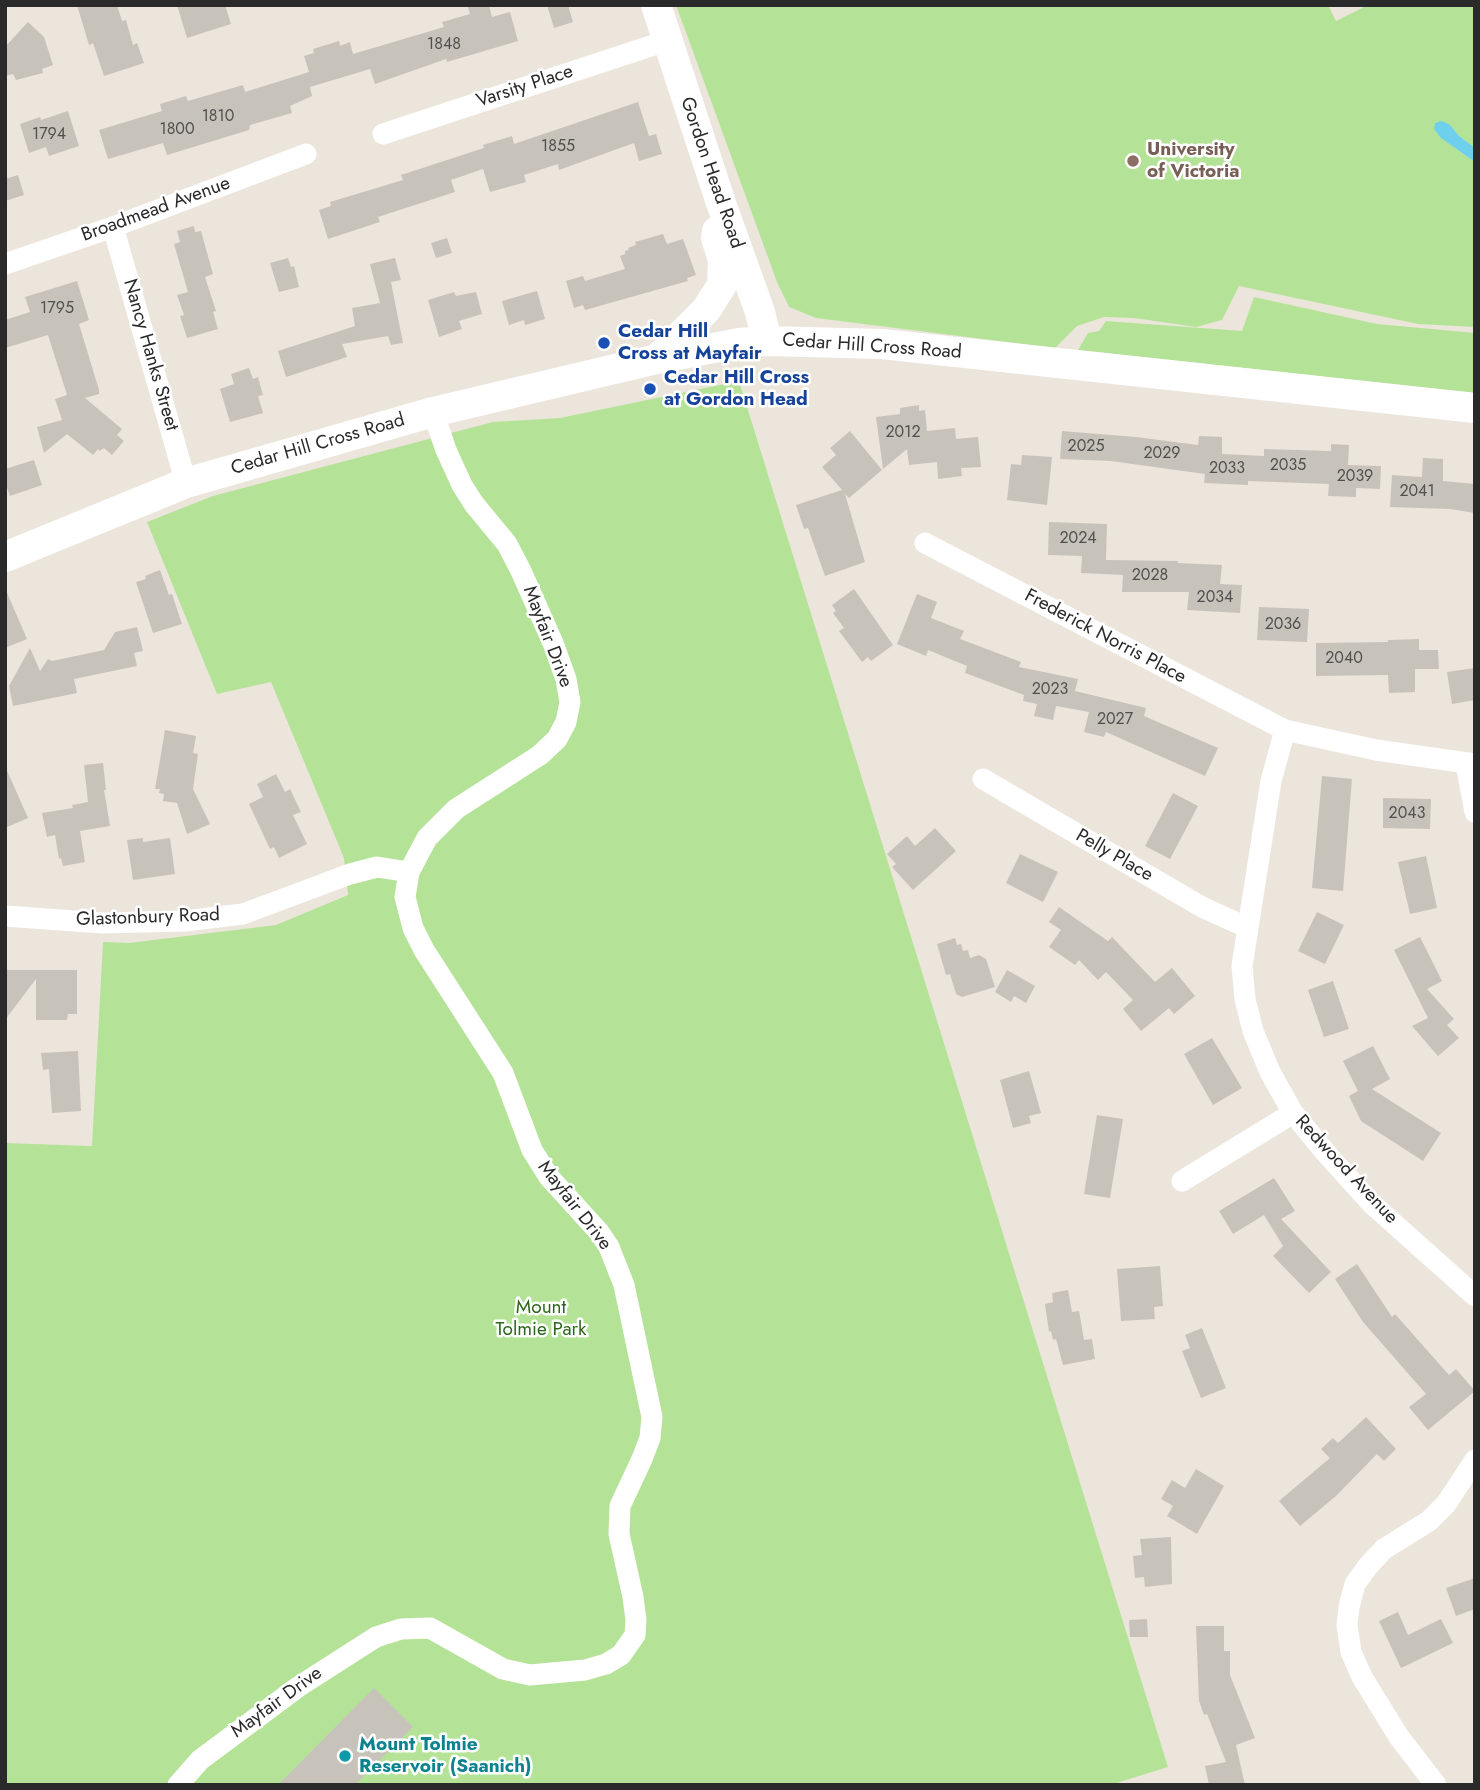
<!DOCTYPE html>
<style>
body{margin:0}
#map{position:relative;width:1480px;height:1790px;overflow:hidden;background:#ece5dc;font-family:Jost,sans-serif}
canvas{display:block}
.frame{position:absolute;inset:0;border:7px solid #2a2a2a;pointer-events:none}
</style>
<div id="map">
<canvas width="1480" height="1790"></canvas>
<div class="frame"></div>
</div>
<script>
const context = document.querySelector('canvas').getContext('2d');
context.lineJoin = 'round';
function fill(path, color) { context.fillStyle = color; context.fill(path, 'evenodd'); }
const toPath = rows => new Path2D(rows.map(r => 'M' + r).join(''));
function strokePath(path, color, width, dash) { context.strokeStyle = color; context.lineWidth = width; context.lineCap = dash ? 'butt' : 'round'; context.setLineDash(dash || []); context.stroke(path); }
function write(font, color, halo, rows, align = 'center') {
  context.font = font + ' Jost,sans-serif'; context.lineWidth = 5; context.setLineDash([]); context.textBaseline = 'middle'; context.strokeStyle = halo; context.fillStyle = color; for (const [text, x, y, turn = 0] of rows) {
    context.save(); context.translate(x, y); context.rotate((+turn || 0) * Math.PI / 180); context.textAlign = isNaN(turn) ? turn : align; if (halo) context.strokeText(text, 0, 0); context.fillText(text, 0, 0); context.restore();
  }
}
fill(toPath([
 [676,5,1328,5,1336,21,1368,5,1475,5,1475,327,1418,324,1239,286,1222,320,1196,327,1134,318,1104,317,1077,326,1055,348,816,318,789,307,777,282],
 [1254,297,1377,324,1475,333,1475,393,1078,350,1088,333,1099,331,1106,321,1242,331],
 [739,381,1168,1767,1110,1785,5,1785,5,1143,92,1146,103,942,129,943,276,925,348,895,344,858,271,682,217,694,147,522,213,496,493,422,560,418]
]), '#b4e398');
fill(toPath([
 [1442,121,1450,125,1459,136,1475,148,1475,162,1441,138,1434,129,1435,123]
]), '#6fd0ee');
fill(toPath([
 [77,5,117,5,122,21,126,20,133,45,137,43,144,63,104,76,93,43,89,45],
 [177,5,225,5,231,24,187,38],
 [467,5,489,5,492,17,510,12,518,41,447,62,446,59,375,84,370,69,310,87,312,96,290,106,292,113,250,125,249,130,167,155,163,143,108,159,99,130,162,111,160,104,186,96,188,101,243,85,245,92,309,72,304,56,314,53,313,49,339,41,340,46,350,42,353,54,444,27,442,22,470,14],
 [547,5,568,5,573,22,554,28],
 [28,22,44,37,53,65,42,69,43,73,16,80,13,74,5,76,5,47],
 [638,102,649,136,656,134,662,154,639,161,634,143,559,170,558,164,524,175,526,182,490,192,483,169,451,180,455,192,378,217,380,222,328,239,319,210,331,206,330,202,403,180,401,175,484,148,483,145,512,136,514,144],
 [68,111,79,146,49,156,46,147,29,153,20,124,40,117,41,120],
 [18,175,24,195,5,201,5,179],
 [194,226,195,232,201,231,213,274,205,277,216,311,213,312,218,329,187,338,180,316,184,315,177,295,188,292,174,244,180,242,177,231],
 [663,234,667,244,683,239,696,275,687,278,688,281,585,310,583,305,574,308,566,281,583,276,585,281,625,269,620,256,625,254,625,251,629,250,628,248,636,245,635,242],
 [447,238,452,253,436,258,431,243],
 [288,258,291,267,294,266,299,287,279,292,270,263],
 [395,258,401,280,391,282,403,343,391,345,388,336,342,344,347,357,286,377,278,351,355,326,352,308,380,303,370,264],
 [77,281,89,320,79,324,99,390,99,394,85,398,122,429,117,435,124,441,112,455,104,448,100,451,98,449,93,455,67,434,44,453,37,427,62,420,55,399,67,395,48,335,5,348,5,320,30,312,25,297],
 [537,291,545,319,525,325,524,320,509,325,502,301],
 [454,292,456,296,476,292,482,314,459,321,462,329,439,337,428,300],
 [249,368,253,379,258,377,263,395,258,396,263,413,230,422,220,389,234,384,231,374],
 [919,405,919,411,925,410,927,431,955,428,956,439,978,437,981,467,961,468,962,476,938,479,937,462,909,465,907,449,883,469,876,417,900,414,900,408],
 [850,431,882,470,849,498,845,494,865,562,825,576,808,528,804,529,796,505,842,490,822,467,836,455,830,448],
 [1062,431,1136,437,1198,445,1199,436,1222,437,1222,454,1264,456,1264,449,1331,451,1331,444,1349,445,1348,465,1381,466,1380,489,1356,488,1356,497,1328,496,1329,484,1248,481,1248,485,1204,483,1205,474,1111,461,1060,459],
 [1022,455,1052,457,1047,505,1007,500,1011,464,1021,465],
 [1423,458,1443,459,1443,481,1475,484,1475,513,1450,509,1390,507,1392,475,1422,477],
 [34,460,42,485,10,496,5,482,5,469],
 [1049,522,1107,524,1106,560,1178,561,1178,563,1222,565,1220,584,1242,585,1240,613,1187,610,1189,592,1122,592,1123,575,1081,573,1082,556,1048,555],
 [160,570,169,595,172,594,182,624,153,633,136,582,146,579,145,576],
 [5,588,27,639,5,648],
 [854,589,893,645,871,661,868,657,862,662,839,631,844,628,833,613,836,611,832,605],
 [917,594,937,602,931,618,964,631,960,639,1021,662,1019,667,1078,679,1075,691,1146,708,1144,716,1218,748,1205,776,1106,732,1104,737,1084,732,1089,712,1056,706,1053,720,1034,716,1037,704,1023,701,1024,695,965,673,967,666,928,650,926,656,897,644],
 [1259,607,1309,609,1307,642,1257,640],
 [137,627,143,651,134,653,137,666,74,679,77,693,13,706,9,686,30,648,40,671,48,659,52,661,104,650,115,632],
 [1419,639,1419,650,1438,650,1439,669,1415,669,1415,692,1389,693,1388,675,1316,676,1316,643,1388,642,1388,640],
 [1475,668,1475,700,1452,704,1447,672],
 [165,730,196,736,193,753,198,754,193,789,210,824,187,834,177,803,163,801,164,794,159,793,160,789,155,789],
 [103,763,106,790,104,790,110,826,80,831,85,862,63,866,61,858,59,859,55,835,47,837,42,813,73,808,72,805,88,802,84,765],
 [5,766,28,818,5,828],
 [276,774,285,792,290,789,301,812,293,815,307,844,279,858,274,847,270,849,249,804,263,797,257,784],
 [1322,776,1352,779,1343,891,1312,888],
 [1173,793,1198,806,1170,859,1145,846],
 [1383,798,1431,799,1430,829,1383,828],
 [935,828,956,851,913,890,892,867,896,864,887,854,907,836,915,846],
 [143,838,143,842,170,838,175,874,133,880,127,840],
 [1020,854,1058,872,1043,902,1006,883],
 [1426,856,1437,908,1410,914,1398,862],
 [1059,907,1108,941,1112,937,1155,982,1172,968,1195,996,1174,1014,1169,1008,1141,1031,1123,1009,1133,1000,1106,972,1098,980,1079,960,1075,965,1049,947,1061,930,1049,922],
 [1317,912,1344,925,1325,964,1298,951],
 [1420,937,1442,981,1427,989,1454,1019,1447,1025,1459,1038,1438,1056,1412,1026,1428,1018,1394,950],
 [955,938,957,945,961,944,963,951,968,950,970,958,979,955,986,959,995,987,962,997,956,994,950,974,946,975,937,944],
 [5,970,77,970,77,1014,68,1014,67,1020,36,1020,36,979,5,1020],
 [1007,970,1035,986,1026,1003,1014,996,1011,1002,995,992],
 [1333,981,1349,1029,1324,1037,1308,990],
 [1212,1038,1242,1088,1213,1105,1184,1054],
 [1373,1046,1390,1079,1372,1089,1441,1133,1423,1161,1361,1121,1349,1096,1358,1091,1343,1061],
 [78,1051,81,1111,52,1113,49,1069,43,1070,41,1053],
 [1029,1071,1041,1113,1029,1116,1031,1123,1013,1128,1000,1080],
 [1097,1115,1123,1119,1110,1198,1084,1194],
 [1274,1178,1295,1211,1281,1219,1331,1272,1309,1293,1273,1256,1283,1246,1264,1215,1233,1234,1219,1211],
 [1357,1264,1392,1317,1395,1314,1449,1375,1456,1369,1475,1391,1428,1430,1409,1407,1426,1394,1363,1322,1335,1279],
 [1160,1266,1163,1306,1154,1307,1155,1319,1121,1321,1117,1269],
 [1068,1290,1072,1312,1079,1311,1084,1340,1092,1339,1095,1359,1063,1365,1056,1339,1053,1340,1051,1331,1049,1332,1045,1304,1053,1302,1052,1293],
 [1202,1328,1226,1388,1201,1398,1182,1351,1190,1348,1185,1335],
 [1366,1417,1396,1449,1384,1461,1377,1454,1336,1496,1300,1526,1279,1501,1330,1458,1321,1449,1333,1438,1338,1443],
 [1196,1469,1224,1486,1197,1534,1167,1516,1173,1506,1161,1499,1172,1480,1185,1488],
 [1171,1537,1172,1584,1145,1587,1144,1577,1135,1578,1133,1556,1142,1555,1140,1539],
 [1475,1578,1475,1609,1456,1616,1446,1588],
 [1398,1612,1408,1635,1441,1619,1453,1643,1401,1668,1379,1621],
 [1147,1619,1148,1637,1130,1637,1129,1620],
 [1196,1626,1224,1626,1224,1651,1230,1651,1230,1675,1255,1738,1236,1745,1245,1785,1209,1785,1205,1766,1226,1762,1207,1714,1204,1715,1199,1701],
 [374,1688,413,1727,355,1785,278,1785]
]), '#c7c3bb');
strokePath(toPath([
 [383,134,666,41],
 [113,227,186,483],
 [5,264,113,227,306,154],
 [925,543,1285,730,1376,750,1475,764],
 [1285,730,1271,781,1242,966,1245,999,1253,1031,1270,1072,1293,1113,1326,1153,1372,1204,1475,1296],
 [1466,764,1475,812],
 [983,779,1202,907,1248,928],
 [5,916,102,923,185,921,243,914,350,874,377,867,409,872],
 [1182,1181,1293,1113],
 [178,1785,200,1760,298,1687,376,1637,401,1629,430,1628,503,1669,530,1675,585,1670,606,1664,621,1655,635,1635,636,1620,633,1597,619,1534,620,1506,642,1459,650,1438,652,1417,624,1285,609,1247,599,1232,549,1177,532,1150,503,1073,424,950,413,928,405,897,409,872,427,838,456,809,540,755,557,739,566,722,570,702,566,679,553,643,521,571,507,544,474,504,462,485,446,450,433,412],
 [1436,1785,1399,1737,1362,1677,1351,1652,1347,1625,1349,1607,1355,1584,1368,1566,1384,1549,1429,1521,1446,1504,1475,1460]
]), '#fff', 21);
strokePath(toPath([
 [656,5,721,203,760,312,767,341],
 [657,359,706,310,722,285,723,260,716,238,717,231],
 [5,557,186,483,433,412,657,359,739,343,767,341,882,344,1475,408]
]), '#fff', 30);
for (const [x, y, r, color] of [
 [1133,161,7,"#8d6e63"],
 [604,343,7,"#1a4fb4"],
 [650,389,7,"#1a4fb4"],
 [345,1756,7,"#0f9aa8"]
]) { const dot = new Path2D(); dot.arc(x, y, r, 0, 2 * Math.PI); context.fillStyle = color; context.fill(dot); strokePath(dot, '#fff', 2.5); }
write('16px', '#51504e', null, [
 ["1848",444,45],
 ["1810",218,117],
 ["1800",177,130],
 ["1794",49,135],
 ["1855",558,147],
 ["1795",57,309],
 ["2012",903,433],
 ["2025",1086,447],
 ["2029",1162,454],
 ["2035",1288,466],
 ["2033",1227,469],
 ["2039",1355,477],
 ["2041",1417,492],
 ["2024",1078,539],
 ["2028",1150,576],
 ["2034",1215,598],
 ["2036",1283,625],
 ["2040",1344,659],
 ["2023",1050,690],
 ["2027",1115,720],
 ["2043",1407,814]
]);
write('19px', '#2a2a2a', '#fff', [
 ["Varsity Place",525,87,-18],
 ["Gordon Head Road",711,173,71],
 ["Broadmead Avenue",156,210,-20],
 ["Cedar Hill Cross Road",872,347,4],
 ["Nancy Hanks Street",150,355,74],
 ["Cedar Hill Cross Road",318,445,-16],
 ["Mayfair Drive",547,637,69],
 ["Frederick Norris Place",1105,637,28],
 ["Pelly Place",1114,856,30],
 ["Glastonbury Road",148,918,-2],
 ["Redwood Avenue",1346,1170,47],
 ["Mayfair Drive",574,1206,52],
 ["Mayfair Drive",277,1703,-36]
]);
write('bold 19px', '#785e54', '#fff', [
 ["University",1147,150],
 ["of Victoria",1147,172]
], 'left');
write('bold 19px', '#164399', '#fff', [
 ["Cedar Hill",618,332],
 ["Cross at Mayfair",618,354],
 ["Cedar Hill Cross",664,378],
 ["at Gordon Head",664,400]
], 'left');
write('19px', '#2c671a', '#fff', [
 ["Mount",541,1308],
 ["Tolmie Park",541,1330]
]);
write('bold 19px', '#0d838f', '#fff', [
 ["Mount Tolmie",359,1745],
 ["Reservoir (Saanich)",359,1767]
], 'left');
</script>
